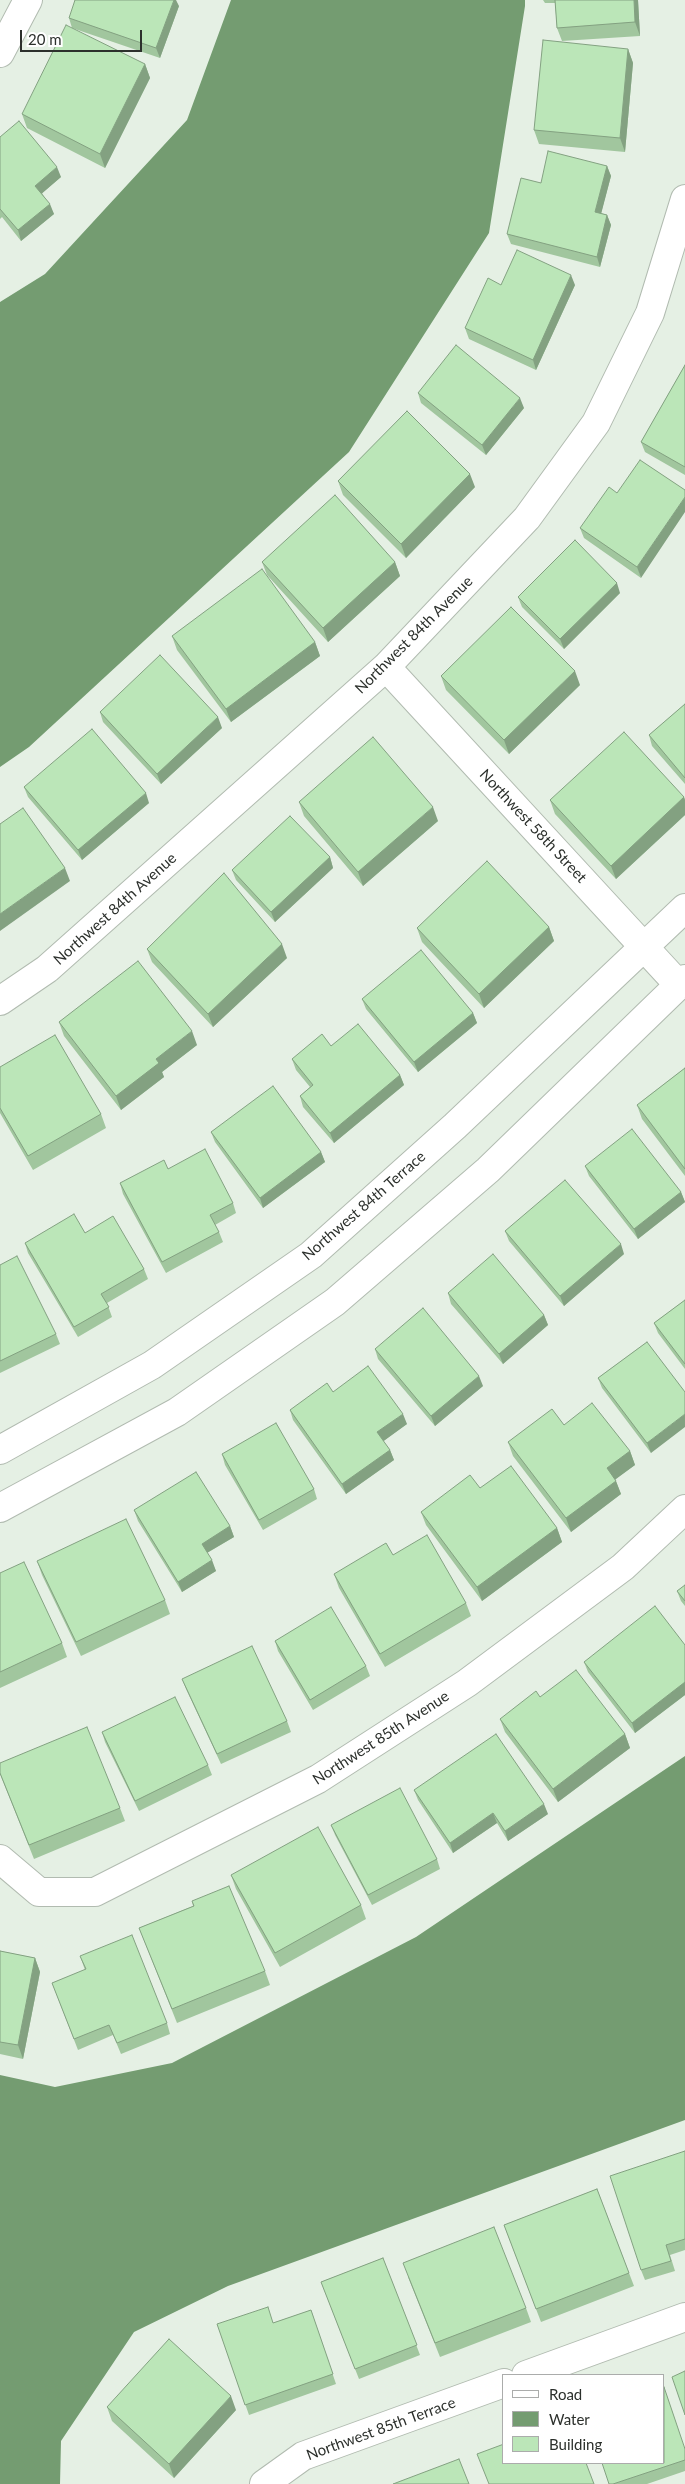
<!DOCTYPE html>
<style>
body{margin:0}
#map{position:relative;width:685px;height:2484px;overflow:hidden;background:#e5f0e4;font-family:Lato,sans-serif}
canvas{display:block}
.legend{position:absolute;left:502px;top:2374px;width:162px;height:90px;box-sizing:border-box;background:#fff;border:1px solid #abacab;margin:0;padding:6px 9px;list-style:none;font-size:15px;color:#2c302c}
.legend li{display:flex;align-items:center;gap:10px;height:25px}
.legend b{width:25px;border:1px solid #abacab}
.scale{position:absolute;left:20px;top:30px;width:122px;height:22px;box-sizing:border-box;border:2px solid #2c302c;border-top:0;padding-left:6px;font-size:15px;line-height:18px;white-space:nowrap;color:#2c302c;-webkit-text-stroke:4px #fff;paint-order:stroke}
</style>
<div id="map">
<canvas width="685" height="2484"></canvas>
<ul class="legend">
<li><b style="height:6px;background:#fff"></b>Road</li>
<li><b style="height:14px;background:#749c71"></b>Water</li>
<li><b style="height:14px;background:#bbe6b8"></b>Building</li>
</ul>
<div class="scale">20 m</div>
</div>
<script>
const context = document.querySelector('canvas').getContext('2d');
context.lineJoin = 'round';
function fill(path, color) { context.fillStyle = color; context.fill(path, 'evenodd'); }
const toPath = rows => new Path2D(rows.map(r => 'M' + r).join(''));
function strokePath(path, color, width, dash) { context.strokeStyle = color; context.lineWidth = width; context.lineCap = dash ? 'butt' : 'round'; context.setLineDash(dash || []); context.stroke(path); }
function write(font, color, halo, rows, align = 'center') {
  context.font = font + ' Lato,sans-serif'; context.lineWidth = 5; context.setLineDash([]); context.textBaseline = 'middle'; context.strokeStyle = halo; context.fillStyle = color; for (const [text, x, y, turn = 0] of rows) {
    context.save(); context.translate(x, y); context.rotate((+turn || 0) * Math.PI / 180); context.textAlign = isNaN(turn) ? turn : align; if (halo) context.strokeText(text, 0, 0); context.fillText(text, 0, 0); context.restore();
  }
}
fill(toPath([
 [231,0,525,0,525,6,489,233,349,452,29,747,0,767,0,302,45,274,187,120],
 [685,1756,685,2120,228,2286,134,2332,61,2441,60,2484,0,2484,0,2075,55,2087,172,2063,416,1937]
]), '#749c71');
const minor = toPath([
 [0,53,28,0],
 [386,667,679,985],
 [0,1001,47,969,386,667,527,518,596,423,650,313,685,199],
 [0,1450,152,1365,311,1255,455,1126,685,908],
 [0,1508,177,1412,335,1302,488,1170,685,979],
 [0,1859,39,1892,95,1892,318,1779,467,1683,623,1567,685,1509],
 [526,2375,685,2317],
 [264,2484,303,2456,504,2383]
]);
strokePath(minor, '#b1bbb0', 30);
strokePath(minor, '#fff', 28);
fill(toPath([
 [543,0,638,0,640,36,562,41,557,28,555,3,545,3],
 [179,6,160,58,72,28,69,18],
 [628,49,633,63,625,152,539,144,534,130],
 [145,64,150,78,105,168,27,128,22,114],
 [0,137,61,177,42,193,54,214,21,241,2,217,0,219],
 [607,166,611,176,601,213,607,215,611,225,600,267,511,244,507,234,541,183],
 [501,285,575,285,536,370,469,339,465,328],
 [685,365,685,475,645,452,641,442],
 [418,393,524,408,486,455,421,403],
 [338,481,475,487,406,558,343,495],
 [617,493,641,578,584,538,580,528],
 [262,562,395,562,400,576,328,642,267,575],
 [620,593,564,649,522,607,518,597],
 [172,636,315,642,320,656,231,722,177,650],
 [441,676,580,685,509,754,446,690],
 [685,704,685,784,652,746,649,735],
 [100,712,222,728,161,784,103,722],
 [24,787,149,803,82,860,28,797],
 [684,797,685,800,685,815,616,879,555,814,550,800],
 [299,802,438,821,363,886,304,816],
 [330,857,333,868,275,922,236,880,232,870],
 [549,927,554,941,484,1008,422,942,417,928],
 [147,949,287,958,213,1027,152,962],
 [362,999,473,1013,477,1023,418,1072,366,1009],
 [59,1022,197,1045,162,1072,164,1077,121,1110,64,1036],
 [292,1059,400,1075,404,1085,334,1143,303,1107,300,1096,310,1087,296,1070],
 [0,1067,101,1114,106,1128,33,1170,0,1113],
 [685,1068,685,1176,642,1119,637,1105],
 [211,1132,321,1152,325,1162,263,1208,215,1142],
 [585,1166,681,1192,685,1202,638,1239,589,1176],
 [168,1169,233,1203,236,1213,215,1225,219,1232,223,1242,166,1273,123,1194,120,1183],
 [505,1231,624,1254,564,1306,509,1241],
 [85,1233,144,1269,148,1279,107,1303,112,1317,78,1337,28,1253,25,1243],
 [0,1265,56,1334,60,1344,0,1373],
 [448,1293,544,1315,548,1325,503,1364,451,1304],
 [685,1300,685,1369,658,1333,654,1323],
 [647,1342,651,1453,602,1388,598,1378],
 [375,1349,483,1386,435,1426,378,1359],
 [333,1392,407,1424,383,1441,390,1450,394,1460,346,1494,293,1420,290,1410],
 [564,1425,630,1451,635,1465,615,1479,621,1494,571,1532,513,1456,508,1442],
 [222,1454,314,1489,317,1499,263,1530,225,1465],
 [480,1488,557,1528,562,1542,482,1601,426,1525,421,1512],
 [134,1510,230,1526,234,1537,207,1553,216,1571,182,1592,138,1521],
 [393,1555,466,1603,471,1616,385,1667,339,1588,334,1574],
 [37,1561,165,1600,170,1614,81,1656,42,1575],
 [0,1573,62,1643,67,1657,0,1688],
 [685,1585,685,1606,681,1601,677,1591],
 [275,1641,366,1666,370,1676,313,1710,278,1651],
 [685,1645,685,1695,635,1733,588,1672,584,1662],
 [182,1679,287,1721,291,1732,221,1764,186,1689],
 [540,1697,625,1734,630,1748,558,1802,505,1732,500,1719],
 [102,1732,208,1765,212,1775,139,1811,105,1742],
 [0,1763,120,1808,125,1821,34,1859,0,1774],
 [414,1790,548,1814,508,1841,497,1823,453,1853,418,1800],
 [331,1825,437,1859,440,1869,372,1905,335,1835],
 [231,1875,361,1905,366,1919,280,1967,236,1889],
 [192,1901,265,1971,270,1985,177,2023,139,1928,193,1906],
 [0,1951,35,1958,40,1972,23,2059,0,2054],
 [80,1956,167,2023,170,2034,121,2054,113,2035,78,2050,52,1983,85,1970],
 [685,2151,685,2250,670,2255,675,2271,645,2280,641,2270],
 [597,2189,634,2286,541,2322,504,2225],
 [383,2258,420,2355,359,2379,321,2282],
 [408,2277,526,2308,531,2322,440,2357],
 [311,2310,336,2384,249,2415,217,2324,273,2323],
 [107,2407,236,2410,174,2478,112,2421],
 [685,2448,685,2471,647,2484,609,2484]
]), '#a1c69e');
fill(toPath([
 [174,0,176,0,179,6,160,58,156,48],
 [634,0,638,0,640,36,635,22],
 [628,49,633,63,625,152,620,138],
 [145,64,150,78,105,168,100,154],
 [607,166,611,176,599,222,595,212],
 [57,167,61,177,39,196,35,186],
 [50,204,54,214,21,241,18,230],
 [607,215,611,225,600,267,597,257],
 [571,275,575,285,536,370,533,360],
 [520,398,524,408,486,455,482,445],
 [470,474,475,487,406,558,401,544],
 [685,497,685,512,641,578,637,567],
 [395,562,400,576,328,642,323,628],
 [617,583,620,593,564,649,560,639],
 [315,642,320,656,231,722,226,709],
 [575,671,580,685,509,754,504,740],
 [218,717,222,728,161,784,157,774],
 [146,793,149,803,82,860,78,850],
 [684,797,685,800,685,815,616,879,611,866],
 [433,807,438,821,363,886,358,872],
 [330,857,333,868,275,922,271,912],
 [65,868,70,881,0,931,0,914],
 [549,927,554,941,484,1008,479,994],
 [282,944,287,958,213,1027,208,1014],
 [473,1013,477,1023,418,1072,414,1062],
 [192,1031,197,1045,162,1072,164,1077,121,1110,116,1096,156,1059],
 [400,1075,404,1085,334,1143,330,1133],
 [321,1152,325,1162,263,1208,260,1198],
 [681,1192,685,1202,638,1239,634,1229],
 [621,1244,624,1254,564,1306,560,1296],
 [544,1315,548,1325,503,1364,499,1354],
 [479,1376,483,1386,435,1426,431,1416],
 [403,1414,407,1424,381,1443,377,1432],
 [685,1414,685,1427,651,1453,647,1443],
 [390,1450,394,1460,346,1494,342,1484],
 [630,1451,635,1465,612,1482,607,1468],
 [616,1481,621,1494,571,1532,566,1518],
 [230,1526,234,1537,205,1554,202,1544],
 [557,1528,562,1542,482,1601,477,1587],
 [212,1560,216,1571,182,1592,178,1582],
 [685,1682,685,1695,635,1733,632,1723],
 [625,1734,630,1748,558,1802,553,1789],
 [544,1804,548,1814,508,1841,505,1831],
 [493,1813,497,1823,453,1853,450,1843],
 [35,1958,40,1972,23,2059,18,2045],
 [231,2396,236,2410,174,2478,169,2464]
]), '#83a181');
const building = toPath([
 [75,0,174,0,156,48,69,18,75,0],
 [555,0,634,0,635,22,557,28,555,0],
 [66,25,145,64,100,154,22,114,66,25],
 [543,40,628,49,620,138,534,130,543,40],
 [19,121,57,167,35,186,50,204,18,230,0,209,0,137,19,121],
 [548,151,607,166,595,212,607,215,597,257,507,234,521,178,541,183,548,151],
 [517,250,571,275,533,360,465,328,488,278,501,285,517,250],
 [456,345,520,398,482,445,418,393,456,345],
 [685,365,685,467,641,442,685,365],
 [407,411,470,474,401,544,338,481,407,411],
 [640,460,685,490,685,497,637,567,580,528,609,487,617,493,640,460],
 [335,495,395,562,323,628,262,562,335,495],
 [575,540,617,583,560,639,518,597,575,540],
 [262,569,315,642,226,709,172,636,262,569],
 [511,607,575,671,504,740,441,676,511,607],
 [160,655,218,717,157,774,100,712,160,655],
 [685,704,685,778,649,735,685,704],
 [92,729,146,793,78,850,24,787,92,729],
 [624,732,684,797,611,866,550,800,624,732],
 [373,737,433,807,358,872,299,802,373,737],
 [23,808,65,868,0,914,0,824,23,808],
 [290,816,330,857,271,912,232,870,290,816],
 [487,861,549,927,479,994,417,928,487,861],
 [224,873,282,944,208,1014,147,949,224,873],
 [421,950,473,1013,414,1062,362,999,421,950],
 [138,961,192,1031,156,1059,159,1063,116,1096,59,1022,138,961],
 [358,1024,400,1075,330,1133,300,1096,313,1085,292,1059,322,1034,331,1046,358,1024],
 [55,1035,101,1114,28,1156,0,1108,0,1067,55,1035],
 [685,1068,685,1169,637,1105,685,1068],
 [273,1086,321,1152,260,1198,211,1132,273,1086],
 [632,1129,681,1192,634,1229,585,1166,632,1129],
 [205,1149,233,1203,210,1215,219,1232,162,1262,120,1183,164,1160,168,1169,205,1149],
 [565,1180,621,1244,560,1296,505,1231,565,1180],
 [74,1214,85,1233,113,1216,144,1269,101,1294,109,1307,74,1327,25,1243,74,1214],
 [493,1254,544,1315,499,1354,448,1293,493,1254],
 [17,1256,56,1334,0,1361,0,1265,17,1256],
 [685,1300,685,1364,654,1323,685,1300],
 [423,1308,479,1376,431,1416,375,1349,423,1308],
 [647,1342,685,1392,685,1414,647,1443,598,1378,647,1342],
 [368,1366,403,1414,377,1432,390,1450,342,1484,290,1410,327,1383,333,1392,368,1366],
 [592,1403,630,1451,607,1468,616,1481,566,1518,508,1442,552,1409,564,1425,592,1403],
 [276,1423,314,1489,259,1520,222,1454,276,1423],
 [511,1466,557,1528,477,1587,421,1512,470,1475,480,1488,511,1466],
 [196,1472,230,1526,202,1544,212,1560,178,1582,134,1510,196,1472],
 [126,1519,165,1600,76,1642,37,1561,126,1519],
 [427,1535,466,1603,380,1654,334,1574,386,1543,393,1555,427,1535],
 [24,1562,62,1643,0,1672,0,1573,24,1562],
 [685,1585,685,1601,677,1591,685,1585],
 [655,1606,685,1645,685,1682,632,1723,584,1662,655,1606],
 [331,1607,366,1666,310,1700,275,1641,331,1607],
 [252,1646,287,1721,217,1754,182,1679,252,1646],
 [576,1670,625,1734,553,1789,500,1719,536,1691,540,1697,576,1670],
 [175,1697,208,1765,135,1801,102,1732,175,1697],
 [87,1727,120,1808,29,1845,0,1773,0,1763,87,1727],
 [496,1734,544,1804,505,1831,493,1813,450,1843,414,1790,496,1734],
 [400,1788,437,1859,368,1895,331,1825,400,1788],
 [318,1827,361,1905,275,1953,231,1875,318,1827],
 [229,1886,265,1971,172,2009,139,1928,194,1906,192,1901,229,1886],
 [132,1935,167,2023,117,2043,109,2025,74,2039,52,1983,86,1969,80,1956,132,1935],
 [0,1951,35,1958,18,2045,0,2042,0,1951],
 [685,2151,685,2239,666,2245,671,2261,641,2270,610,2176,685,2151],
 [597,2189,629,2273,536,2309,504,2225,597,2189],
 [494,2227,526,2308,435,2343,403,2263,494,2227],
 [383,2258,417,2345,355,2369,321,2282,383,2258],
 [268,2307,273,2323,311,2310,333,2374,245,2405,217,2324,268,2307],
 [169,2339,231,2396,169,2464,107,2407,169,2339],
 [685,2371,685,2415,672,2377,685,2371],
 [664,2387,685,2449,685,2460,613,2484,609,2484,602,2463,664,2463,664,2387],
 [504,2444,504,2463,586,2463,594,2484,489,2484,477,2454,504,2444],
 [459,2459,469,2484,393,2484,459,2459]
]);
fill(building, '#bbe6b8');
strokePath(building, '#83a181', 1);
write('15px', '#2c302c', '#fff', [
 ["Northwest 84th Avenue",414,635,-45],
 ["Northwest 58th Street",533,826,47],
 ["Northwest 84th Avenue",115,909,-42],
 ["Northwest 84th Terrace",364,1206,-41],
 ["Northwest 85th Avenue",381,1738,-33],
 ["Northwest 85th Terrace",381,2429,-20]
]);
</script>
